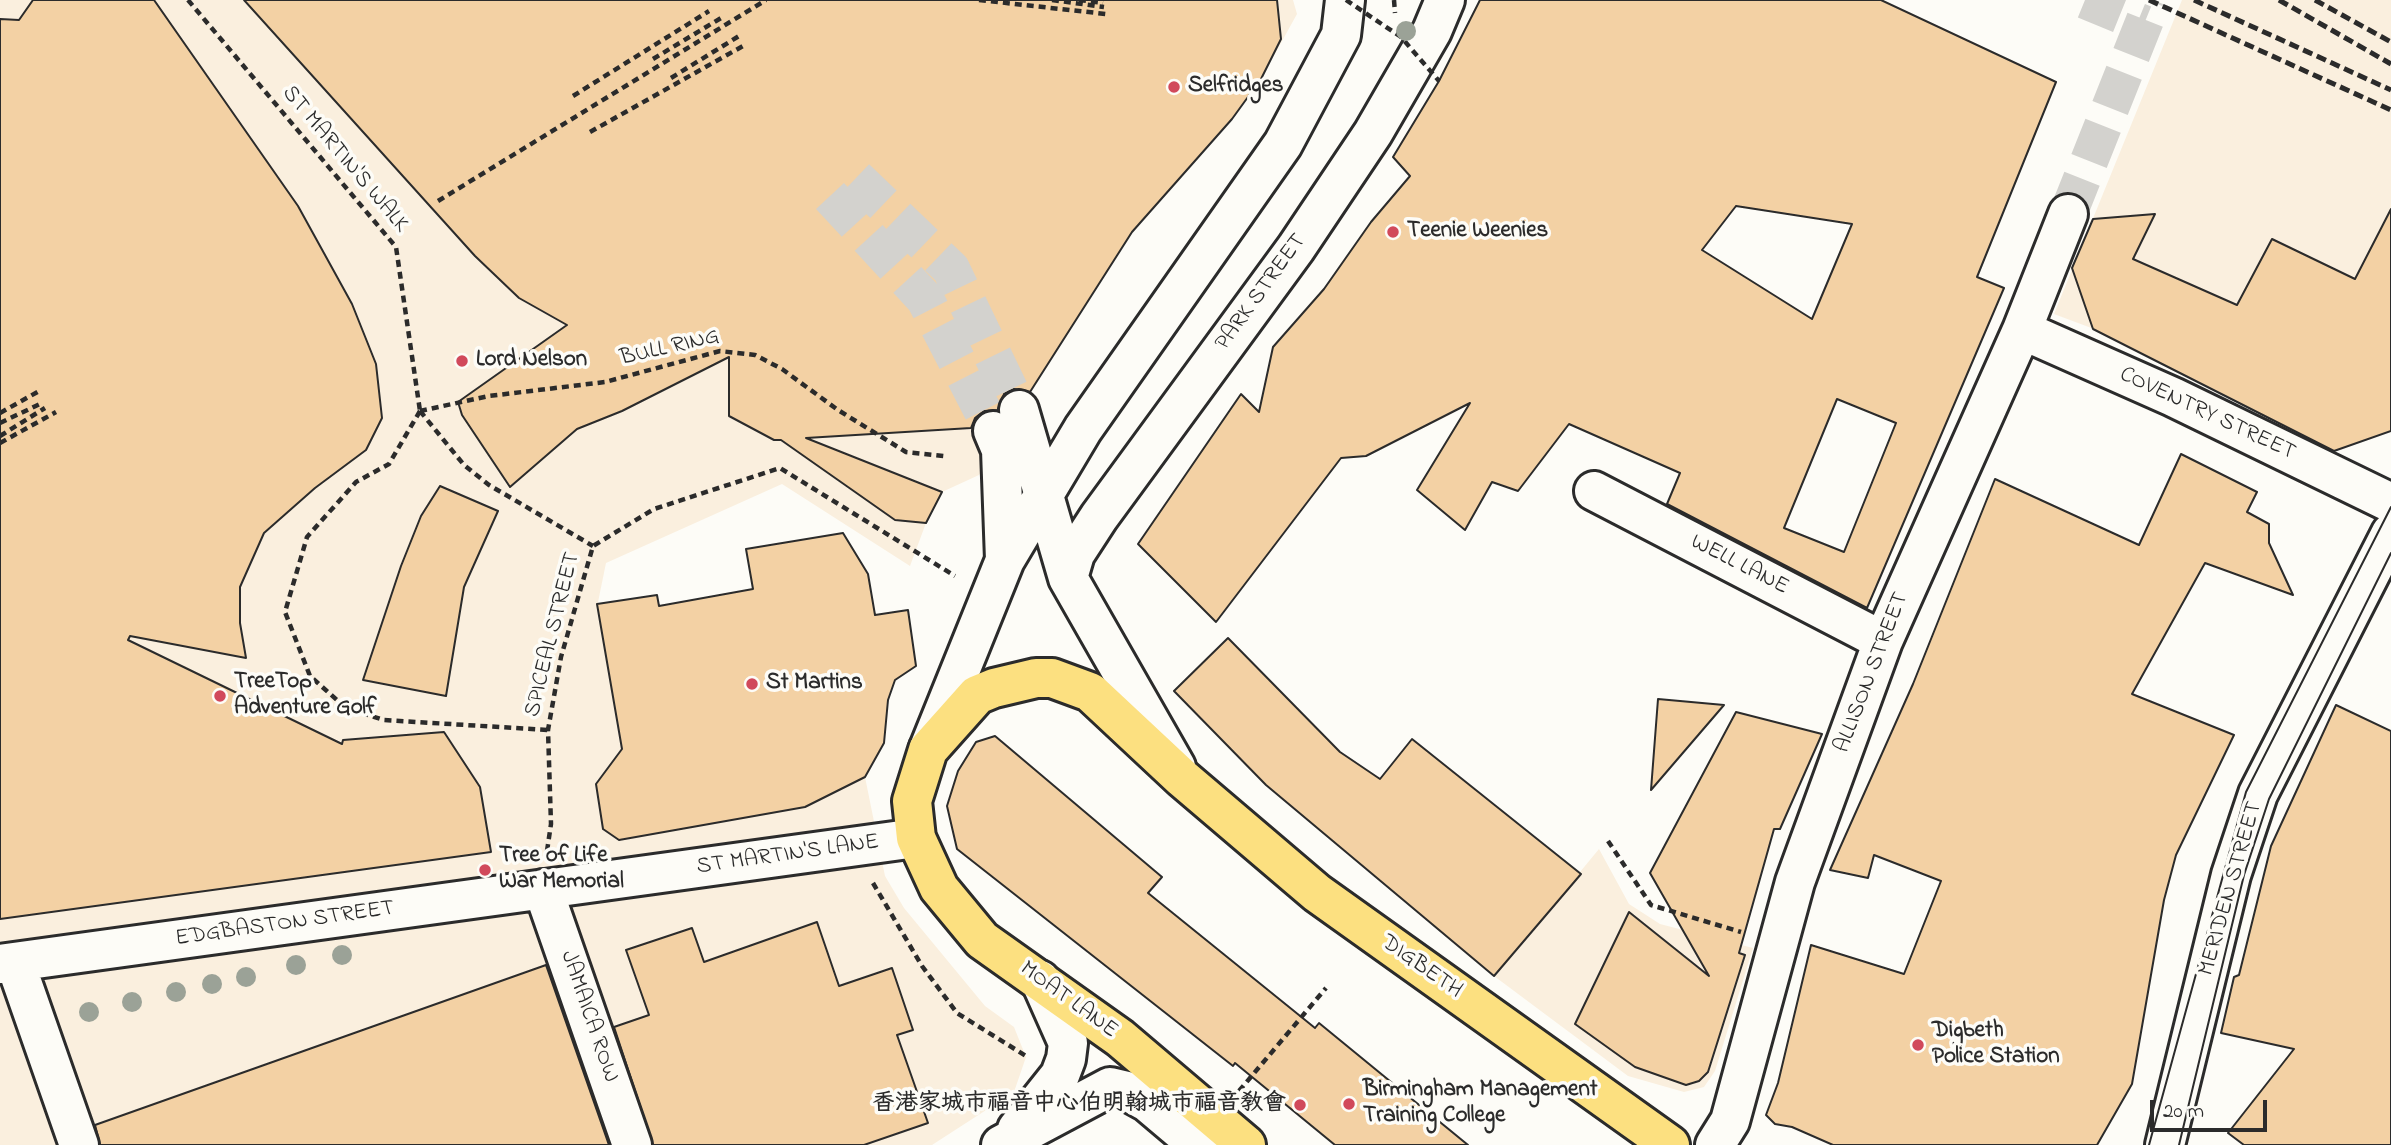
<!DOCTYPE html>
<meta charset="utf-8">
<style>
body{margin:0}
#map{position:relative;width:2391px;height:1145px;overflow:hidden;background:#fdfcf7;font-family:"Indie Flower",sans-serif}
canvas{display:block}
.scale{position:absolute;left:2150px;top:1100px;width:117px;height:32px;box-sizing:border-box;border:4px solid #2b2b2b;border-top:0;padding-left:9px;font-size:21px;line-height:24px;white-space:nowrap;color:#2b2b2b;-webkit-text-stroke:5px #fdfcf7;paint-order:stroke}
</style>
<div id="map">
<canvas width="2391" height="1145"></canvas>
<div class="scale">20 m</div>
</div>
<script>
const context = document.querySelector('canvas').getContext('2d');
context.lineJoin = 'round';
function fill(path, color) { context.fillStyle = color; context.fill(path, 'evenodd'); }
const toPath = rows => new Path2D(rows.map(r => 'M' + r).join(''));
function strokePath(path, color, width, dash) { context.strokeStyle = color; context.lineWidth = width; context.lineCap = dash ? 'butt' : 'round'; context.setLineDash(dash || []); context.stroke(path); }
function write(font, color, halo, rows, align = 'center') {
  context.font = font + ' "Indie Flower","LXGW WenKai TC",sans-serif'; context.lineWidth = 7; context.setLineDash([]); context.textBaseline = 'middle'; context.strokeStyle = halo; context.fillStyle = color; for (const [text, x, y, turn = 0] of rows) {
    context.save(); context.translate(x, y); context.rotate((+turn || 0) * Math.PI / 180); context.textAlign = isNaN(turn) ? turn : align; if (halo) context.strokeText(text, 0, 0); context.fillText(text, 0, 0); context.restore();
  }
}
fill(toPath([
 [0,0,1293,0,1297,14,1261,79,1232,119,1132,232,1026,398,1008,448,979,475,942,492,926,523,910,566,782,484,606,563,597,607,621,744,682,826,805,807,865,777,885,876,904,908,985,1006,1014,1027,1026,1057,1014,1092,932,1145,0,1145],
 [2182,0,2391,0,2391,431,2340,443,2335,451,2094,329,2054,314],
 [1599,849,1629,904,1660,924,1753,948,1715,1071,1704,1087,1684,1092,1628,1076,1494,976]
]), '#faefde');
const building = toPath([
 [33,0,154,0,298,206,352,304,376,364,382,418,366,450,315,488,264,533,240,587,240,623,246,658,130,636,128,640,342,744,343,740,444,732,480,787,491,852,0,919,0,19,19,20,33,0],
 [244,0,1277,0,1281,39,1261,79,1232,119,1132,232,1030,392,1014,389,1004,394,998,410,984,411,975,418,971,428,806,438,942,492,926,523,895,520,781,440,774,440,729,416,729,357,622,411,577,429,510,487,462,415,458,402,567,325,519,298,475,256,244,0],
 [1480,0,1881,0,2056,82,1977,277,2004,288,1867,608,1667,504,1680,473,1569,424,1518,491,1492,482,1465,530,1417,490,1470,403,1366,456,1341,458,1216,622,1138,544,1241,394,1259,412,1273,347,1324,289,1371,222,1410,176,1393,157,1439,81,1480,0],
 [1736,206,1852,224,1812,319,1702,250,1736,206],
 [1837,399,1896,423,1844,552,1784,528,1837,399],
 [2391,209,2391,431,2334,451,2093,329,2072,268,2093,219,2155,214,2133,259,2237,305,2272,239,2355,279,2391,209],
 [2181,454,2257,492,2247,512,2269,524,2269,543,2293,595,2205,563,2132,694,2234,735,2176,855,2164,900,2132,1084,2097,1145,1833,1145,1792,1127,1775,1124,1766,1115,1778,1083,1811,945,1904,974,1941,881,1874,855,1868,878,1830,870,1913,684,1995,479,2139,545,2181,454],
 [440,486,498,511,464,587,446,696,363,680,401,566,421,516,440,486],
 [843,533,868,574,875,615,908,610,916,666,895,680,888,700,884,743,865,777,805,807,619,840,603,829,596,784,622,749,597,604,657,595,659,606,753,589,746,549,843,533],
 [1228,638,1340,752,1380,779,1412,739,1581,874,1494,976,1266,785,1174,691,1228,638],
 [1658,699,1724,705,1651,790,1658,699],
 [2336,705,2391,731,2391,1145,2244,1145,2228,1133,2294,1049,2221,1033,2234,977,2239,975,2271,846,2336,705],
 [1736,712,1822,734,1780,829,1774,829,1739,953,1745,955,1708,1072,1699,1081,1686,1085,1635,1067,1575,1024,1629,912,1709,976,1650,873,1736,712],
 [995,736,1162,877,1148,893,1315,1028,1319,1023,1468,1145,1335,1145,1235,1063,1233,1066,957,849,947,806,958,771,976,742,995,736],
 [817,922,839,986,892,968,913,1030,897,1035,928,1123,864,1145,653,1145,614,1027,649,1015,626,950,692,928,704,962,817,922],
 [546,965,609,1145,100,1145,95,1125,546,965]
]);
fill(building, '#f3d1a4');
strokePath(building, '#2b2b2b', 2);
strokePath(toPath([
 [2085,0,2144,24],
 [856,178,951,269,1019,410],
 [830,196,925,299,993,431],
 [2068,214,2153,0]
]), '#d3d2ce', 38, [38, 19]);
const minor = toPath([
 [2022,330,2173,397,2391,503],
 [1019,410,1068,578,1176,767],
 [993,431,1001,450,1005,560],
 [1594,491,1883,641],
 [1068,578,1075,554,1099,517,1296,248,1373,133,1432,31,1445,0],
 [929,748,1005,560,1083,429,1283,144,1341,35,1345,0],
 [543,889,632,1145],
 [15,962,79,1145],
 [0,964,916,838],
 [1017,1129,1060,1075,1066,1059,1068,1043,1040,980],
 [1001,1145,1110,1087,1127,1091,1147,1102,1198,1145],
 [1715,1145,1730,1121,1795,882,1883,641,2022,330,2068,214],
 [2165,1145,2231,875,2258,794,2391,533]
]);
const major = toPath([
 [1246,1145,1120,1038,982,940,939,888,916,838,912,801,928,750,977,695,994,688,1036,678,1052,678,1090,692,1182,778,1317,893,1670,1145]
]);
strokePath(minor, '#2b2b2b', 44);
strokePath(major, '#2b2b2b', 44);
strokePath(toPath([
 [188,0,396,247,420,411],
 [979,0,1106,14],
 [1052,0,1104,7],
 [1079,0,1103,3],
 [1394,0,1395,13],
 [653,59,721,18],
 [671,78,739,36],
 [573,96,709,11],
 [590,132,743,46],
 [438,201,766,0],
 [420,411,389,464,356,482,307,537,285,612,310,676,346,708,384,720,548,730],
 [420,411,489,396,605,382,720,351,755,355,782,369,838,410,906,452,944,456],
 [420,411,464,465,489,485,593,546],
 [0,413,41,390],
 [0,423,42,403],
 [0,436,45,408],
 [0,443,56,412],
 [1608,841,1651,905,1741,932],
 [547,851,551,824,548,730,561,657,593,546,654,509,780,468,955,576],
 [873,883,922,966,957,1013,1026,1056],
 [1239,1091,1326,988]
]), '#2b2b2b', 4.5, [7, 5]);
strokePath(minor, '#fdfcf7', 38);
strokePath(major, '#fce080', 38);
strokePath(toPath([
 [2149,1145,2246,792,2391,507],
 [2179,1145,2244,875,2269,799,2391,553]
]), '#2b2b2b', 2);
strokePath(toPath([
 [2149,0,2391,110],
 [2194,0,2391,90],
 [2279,0,2391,64],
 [2315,0,2391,42]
]), '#2b2b2b', 5, [10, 5]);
strokePath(toPath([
 [1346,0,1401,37,1439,81]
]), '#2b2b2b', 4.5, [7, 5]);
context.fillStyle = '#9ba297';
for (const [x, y] of [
 [1406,31],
 [342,955],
 [296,965],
 [246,977],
 [212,984],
 [176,992],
 [132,1002],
 [89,1012]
]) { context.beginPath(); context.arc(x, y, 10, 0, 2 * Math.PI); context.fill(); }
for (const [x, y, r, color] of [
 [1174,87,7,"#d1495b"],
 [1393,232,7,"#d1495b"],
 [462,361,7,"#d1495b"],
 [752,684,7,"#d1495b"],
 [220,696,7,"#d1495b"],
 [485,870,7,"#d1495b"],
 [1918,1045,7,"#d1495b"],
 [1349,1104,7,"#d1495b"],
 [1300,1105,7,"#d1495b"]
]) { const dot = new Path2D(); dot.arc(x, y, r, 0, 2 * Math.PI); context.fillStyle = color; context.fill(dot); strokePath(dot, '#fdfcf7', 2.5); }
write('bold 23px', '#2b2b2b', '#fdfcf7', [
 ["Selfridges",1188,87],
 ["Teenie Weenies",1407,232],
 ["Lord Nelson",476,361],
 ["TreeTop",234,683],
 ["Adventure Golf",234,709],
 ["St Martins",766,684],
 ["Tree of Life",499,857],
 ["War Memorial",499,883],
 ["Digbeth",1932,1032],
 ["Police Station",1932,1058],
 ["Birmingham Management",1363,1091],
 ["Training College",1363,1117],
 ["香港家城市福音中心伯明翰城市福音教會",1286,1105,"right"]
], 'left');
write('23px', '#2b2b2b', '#fdfcf7', [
 ["ST MARTIN'S WALK",344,160,50],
 ["PARK STREET",1262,293,-54],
 ["BULL RING",670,349,-13],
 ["COVENTRY STREET",2207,415,25],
 ["WELL LANE",1739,566,27],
 ["SPICEAL STREET",554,635,-76],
 ["ALLISON STREET",1873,673,-69],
 ["ST MARTIN'S LANE",788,856,-8],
 ["MERIDEN STREET",2232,889,-74],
 ["EDGBASTON STREET",285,925,-8],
 ["DIGBETH",1421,968,35],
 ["MOAT LANE",1068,1001,36],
 ["JAMAICA ROW",588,1017,71]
]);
</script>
